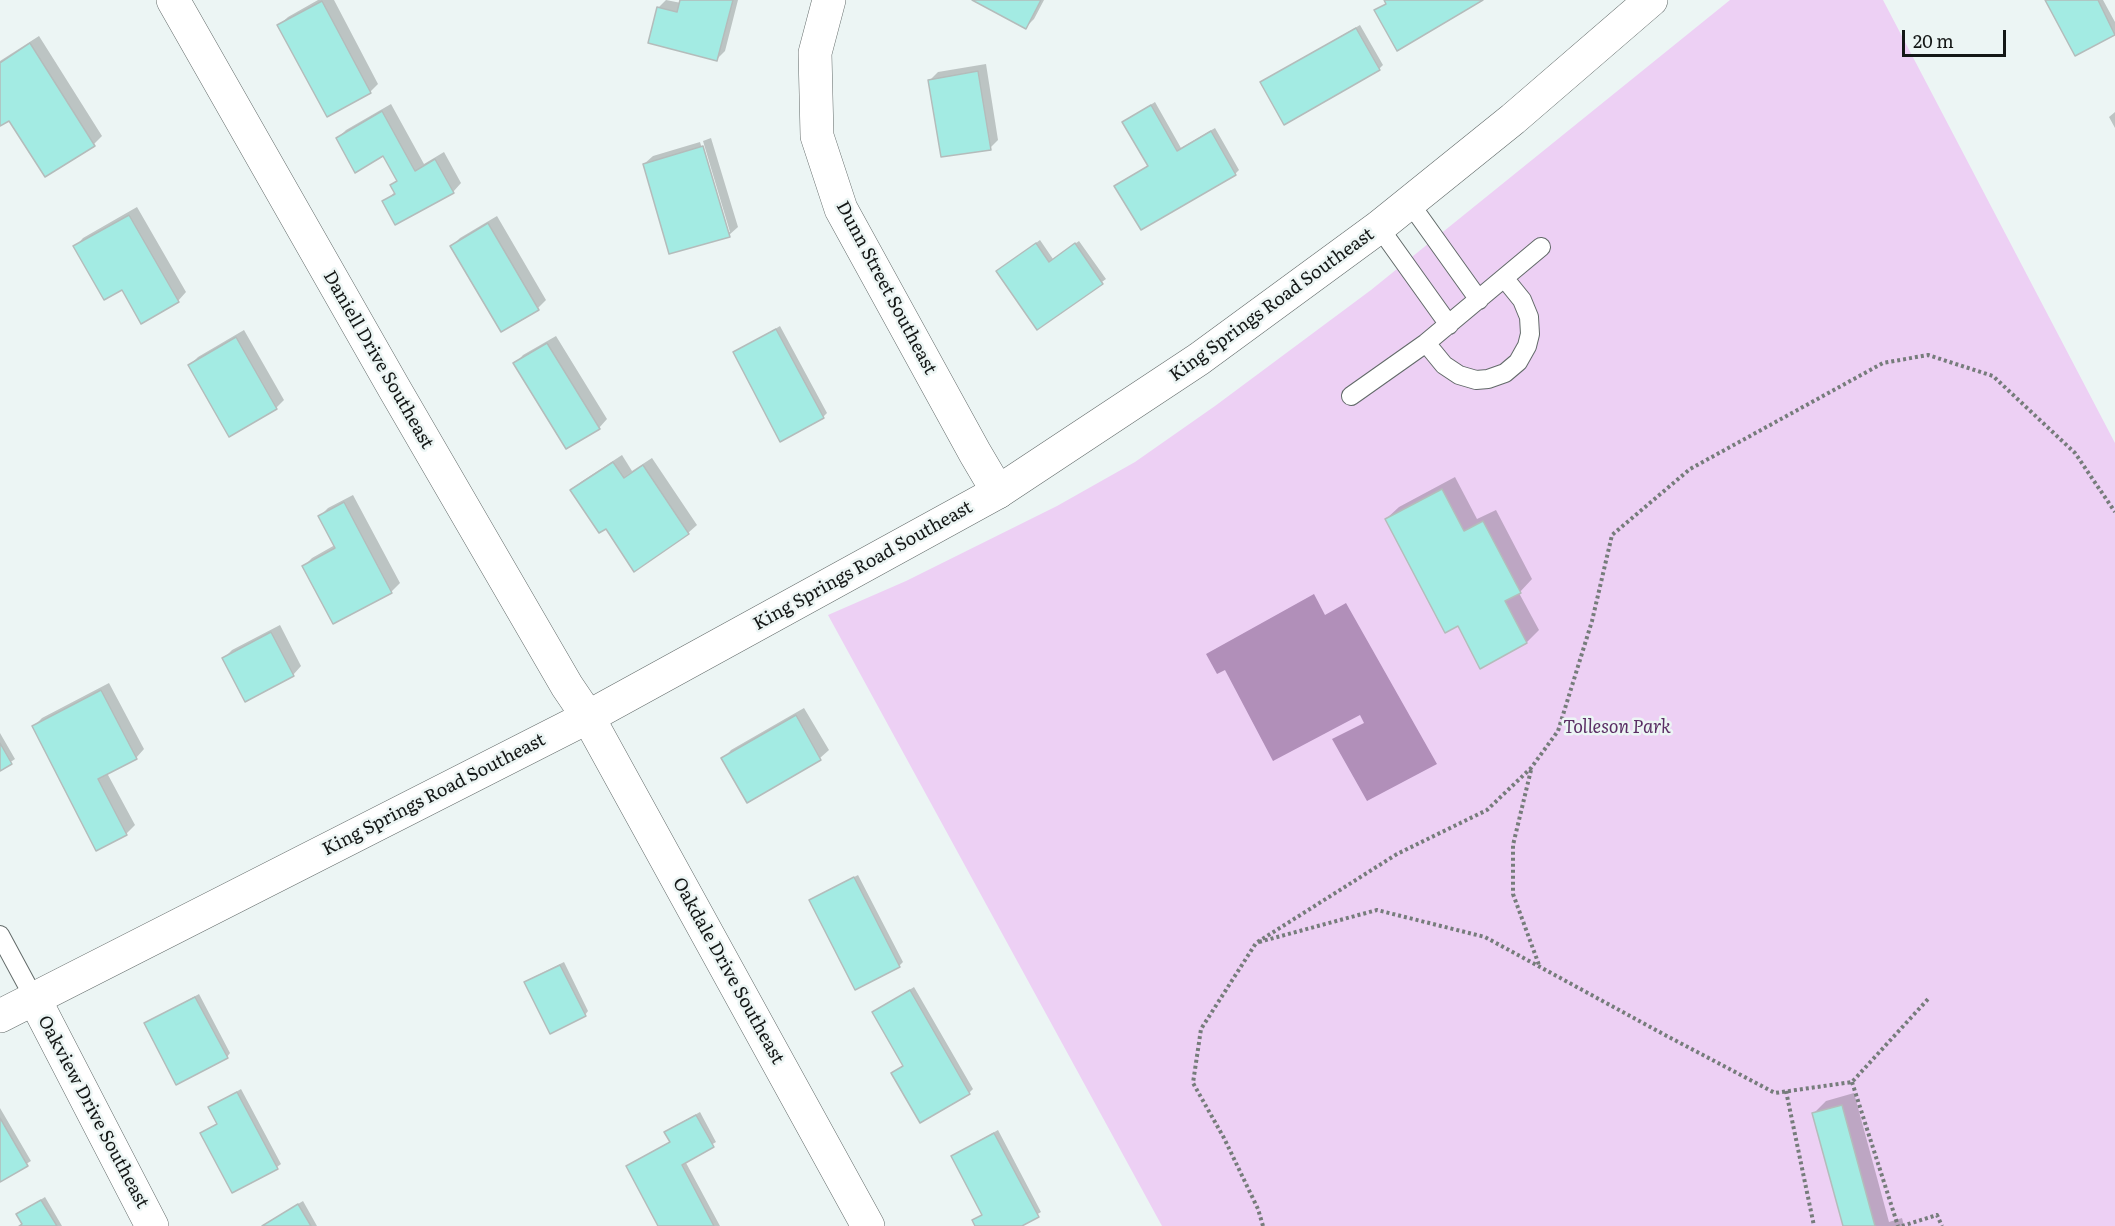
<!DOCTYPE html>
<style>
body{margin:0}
#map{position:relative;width:2115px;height:1226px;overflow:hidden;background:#ecf5f4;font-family:Literata,serif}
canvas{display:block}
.scale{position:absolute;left:1902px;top:30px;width:104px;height:27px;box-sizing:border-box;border:3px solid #141716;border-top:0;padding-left:8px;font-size:18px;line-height:21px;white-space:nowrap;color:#141716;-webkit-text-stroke:4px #ecf5f4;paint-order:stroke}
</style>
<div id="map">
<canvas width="2115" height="1226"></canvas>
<div class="scale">20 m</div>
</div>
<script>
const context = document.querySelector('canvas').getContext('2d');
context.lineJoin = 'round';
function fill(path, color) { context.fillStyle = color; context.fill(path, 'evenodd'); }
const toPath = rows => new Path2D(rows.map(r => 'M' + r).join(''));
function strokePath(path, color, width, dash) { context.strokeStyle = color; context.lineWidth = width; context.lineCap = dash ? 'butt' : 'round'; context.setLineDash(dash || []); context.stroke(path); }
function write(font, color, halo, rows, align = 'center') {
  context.font = font + ' Literata,serif'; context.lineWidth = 5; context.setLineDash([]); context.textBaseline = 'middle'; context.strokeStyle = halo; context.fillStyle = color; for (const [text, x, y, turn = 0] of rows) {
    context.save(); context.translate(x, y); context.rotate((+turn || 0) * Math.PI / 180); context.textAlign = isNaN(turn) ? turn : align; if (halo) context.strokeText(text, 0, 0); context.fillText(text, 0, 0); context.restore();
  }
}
fill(toPath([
 [1730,0,1883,0,2115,443,2115,1226,1162,1226,828,615,906,581,1057,506,1135,462,1215,406,1371,290]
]), '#edd0f4');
fill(toPath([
 [1314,594,1325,615,1346,603,1437,764,1367,801,1332,739,1364,723,1360,715,1273,761,1225,670,1217,674,1206,654]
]), '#b18fb9');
fill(toPath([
 [318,0,334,0,378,84,370,92,279,25,288,17],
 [666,0,681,3,681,0,738,0,725,51,717,59,658,8],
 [975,0,1044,0,1034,19,1026,27],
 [2047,0,2103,0,2115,22,2115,33,2076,54],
 [1360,25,1383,65,1379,69,1262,82],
 [39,36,102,136,94,144,46,175,10,119,0,125,0,61],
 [986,64,998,140,990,148,930,80,938,72],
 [1155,102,1181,148,1215,128,1239,170,1235,174,1149,166,1124,122],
 [391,104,424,164,444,152,461,183,453,192,384,202,396,191,392,185,398,179,384,154,338,138,346,130],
 [2115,112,2115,128,2109,117],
 [711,138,738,227,729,235,644,164,653,156,700,142,727,232,730,232,703,141],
 [137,207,186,292,178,301,122,288,75,247,83,238],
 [497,216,546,300,538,308,452,246,460,238],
 [1040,240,1053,259,1079,241,1106,279,1038,328,998,271],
 [780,326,827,413,823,417,735,353],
 [244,330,284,400,276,408,190,365,198,357],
 [556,336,607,419,599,428,515,364,523,355],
 [622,455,632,471,652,458,697,525,688,533,606,526,572,490,581,482],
 [1455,477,1477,519,1496,510,1532,579,1519,593,1539,630,1527,642,1481,666,1459,624,1386,519,1399,507],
 [353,495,400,583,391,592,334,622,304,566,312,558,335,545,320,516,328,508],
 [280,625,301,666,293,675,224,658,232,650],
 [109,683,144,749,136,758,107,773,135,825,126,834,97,849,33,727,42,718],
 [804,708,829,750,820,758,747,801,723,759,731,750],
 [0,733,15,759,0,769],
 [858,875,903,962,899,966,811,900],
 [564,962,588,1011,585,1015,526,982,530,979],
 [914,987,973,1089,969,1093,893,1073,904,1065,874,1013],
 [199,994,230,1053,227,1057,146,1023],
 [241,1089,281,1164,277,1167,202,1133,219,1122,210,1107],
 [1854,1093,1889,1222,1902,1218,1904,1226,1844,1226,1813,1114,1826,1101],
 [0,1108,31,1161,0,1180],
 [700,1112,716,1142,685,1161,720,1226,660,1226,628,1166,671,1141,666,1133,670,1129],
 [998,1130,1041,1212,1018,1226,976,1226,973,1220,983,1214,952,1156],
 [45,1197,62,1226,19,1226,23,1223,18,1214],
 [303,1201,317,1226,262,1226,263,1225]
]), '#0003');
const building = toPath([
 [680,0,733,0,717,61,648,43,657,7,677,12,680,0],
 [972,0,1041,0,1026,29,972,0],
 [1384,0,1483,0,1397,51,1374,10,1386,4,1384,0],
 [2045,0,2098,0,2115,35,2075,56,2045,0],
 [322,1,371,93,327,117,277,25,322,1],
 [1356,28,1380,70,1284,125,1260,82,1356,28],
 [30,43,95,146,45,177,9,121,0,126,0,63,30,43],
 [978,71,991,150,941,157,928,80,978,71],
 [1151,105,1177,151,1211,131,1236,175,1141,230,1114,186,1148,166,1122,122,1151,105],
 [382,111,415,171,435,159,454,193,395,225,382,201,395,194,390,185,397,181,383,156,355,173,336,138,382,111],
 [703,146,730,237,669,254,643,164,703,146],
 [129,215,179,302,141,324,122,290,104,300,73,246,129,215],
 [488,223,539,310,501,332,450,246,488,223],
 [1036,243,1049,262,1075,243,1103,284,1037,330,996,271,1036,243],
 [776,329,824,418,780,442,733,352,776,329],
 [236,337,277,409,229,437,188,365,236,337],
 [547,343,600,429,566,449,513,363,547,343],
 [613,462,624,478,643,465,689,534,634,572,606,529,599,533,570,490,613,462],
 [1442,489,1464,531,1483,521,1521,593,1505,601,1527,643,1480,669,1458,626,1445,633,1385,519,1442,489],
 [344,502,392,593,333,624,302,566,335,548,318,516,344,502],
 [271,632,294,676,245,702,222,658,271,632],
 [101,690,137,759,98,779,127,835,96,851,32,726,101,690],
 [796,715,821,760,747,803,721,758,796,715],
 [0,743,12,764,0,771,0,743],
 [854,877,900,967,855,990,809,900,854,877],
 [560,965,586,1016,550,1034,524,982,560,965],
 [910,990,970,1094,920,1123,891,1073,903,1066,872,1012,910,990],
 [195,997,228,1058,176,1085,144,1023,195,997],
 [237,1092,278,1169,232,1193,200,1133,217,1124,208,1107,237,1092],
 [1842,1105,1875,1226,1843,1226,1812,1113,1842,1105],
 [696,1115,714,1147,682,1165,714,1226,658,1226,626,1166,670,1142,664,1132,696,1115],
 [0,1118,28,1166,0,1182,0,1118],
 [994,1133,1039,1217,1022,1226,975,1226,972,1220,982,1215,951,1156,994,1133],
 [41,1200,57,1226,19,1226,22,1224,16,1214,41,1200],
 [298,1204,311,1226,262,1226,298,1204]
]);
fill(building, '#a3ebe3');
strokePath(building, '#b4bcbb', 1.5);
const lane = toPath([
 [1409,202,1479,300],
 [1379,227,1449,325],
 [1426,343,1444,365,1459,375,1476,380,1488,379,1505,373,1518,362,1527,346,1530,334,1529,317,1522,300,1505,279],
 [1351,396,1426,343,1541,247],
 [0,935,34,998]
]);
const street = toPath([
 [173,0,394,388,567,686,588,717,868,1226],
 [829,0,815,53,817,136,841,209,975,453,998,492],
 [34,998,152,1226]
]);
const secondary = toPath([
 [0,1016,588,717,998,492,1199,359,1379,227,1513,119,1651,0]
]);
strokePath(lane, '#626a69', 20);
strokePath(street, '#626a69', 34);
strokePath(secondary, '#626a69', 34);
strokePath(toPath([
 [1531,770,1513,845,1513,894,1539,965],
 [1259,942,1377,910,1485,937,1665,1035,1775,1093,1852,1082,1929,998],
 [1852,1082,1898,1226],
 [1786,1091,1814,1226],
 [1263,1226,1258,1209,1224,1138,1193,1083,1201,1029,1256,943,1397,854,1487,810,1531,768,1558,731,1592,621,1612,535,1690,469,1883,363,1928,355,1993,376,2075,453,2115,512],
 [1902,1226,1937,1215,1942,1226]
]), '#767c7b', 4, [3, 3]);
strokePath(lane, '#fff', 18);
strokePath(street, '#fff', 33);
strokePath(secondary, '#fff', 33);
write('18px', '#141716', '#ecf5f4', [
 ["Dunn Street Southeast",886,288,62],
 ["King Springs Road Southeast",1272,305,-36],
 ["Daniell Drive Southeast",378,360,60],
 ["King Springs Road Southeast",863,566,-29],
 ["King Springs Road Southeast",434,795,-27],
 ["Oakdale Drive Southeast",728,971,61],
 ["Oakview Drive Southeast",93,1112,62]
]);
write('italic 18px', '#5a2e64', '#ecf5f4', [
 ["Tolleson Park",1617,728]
]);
</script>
